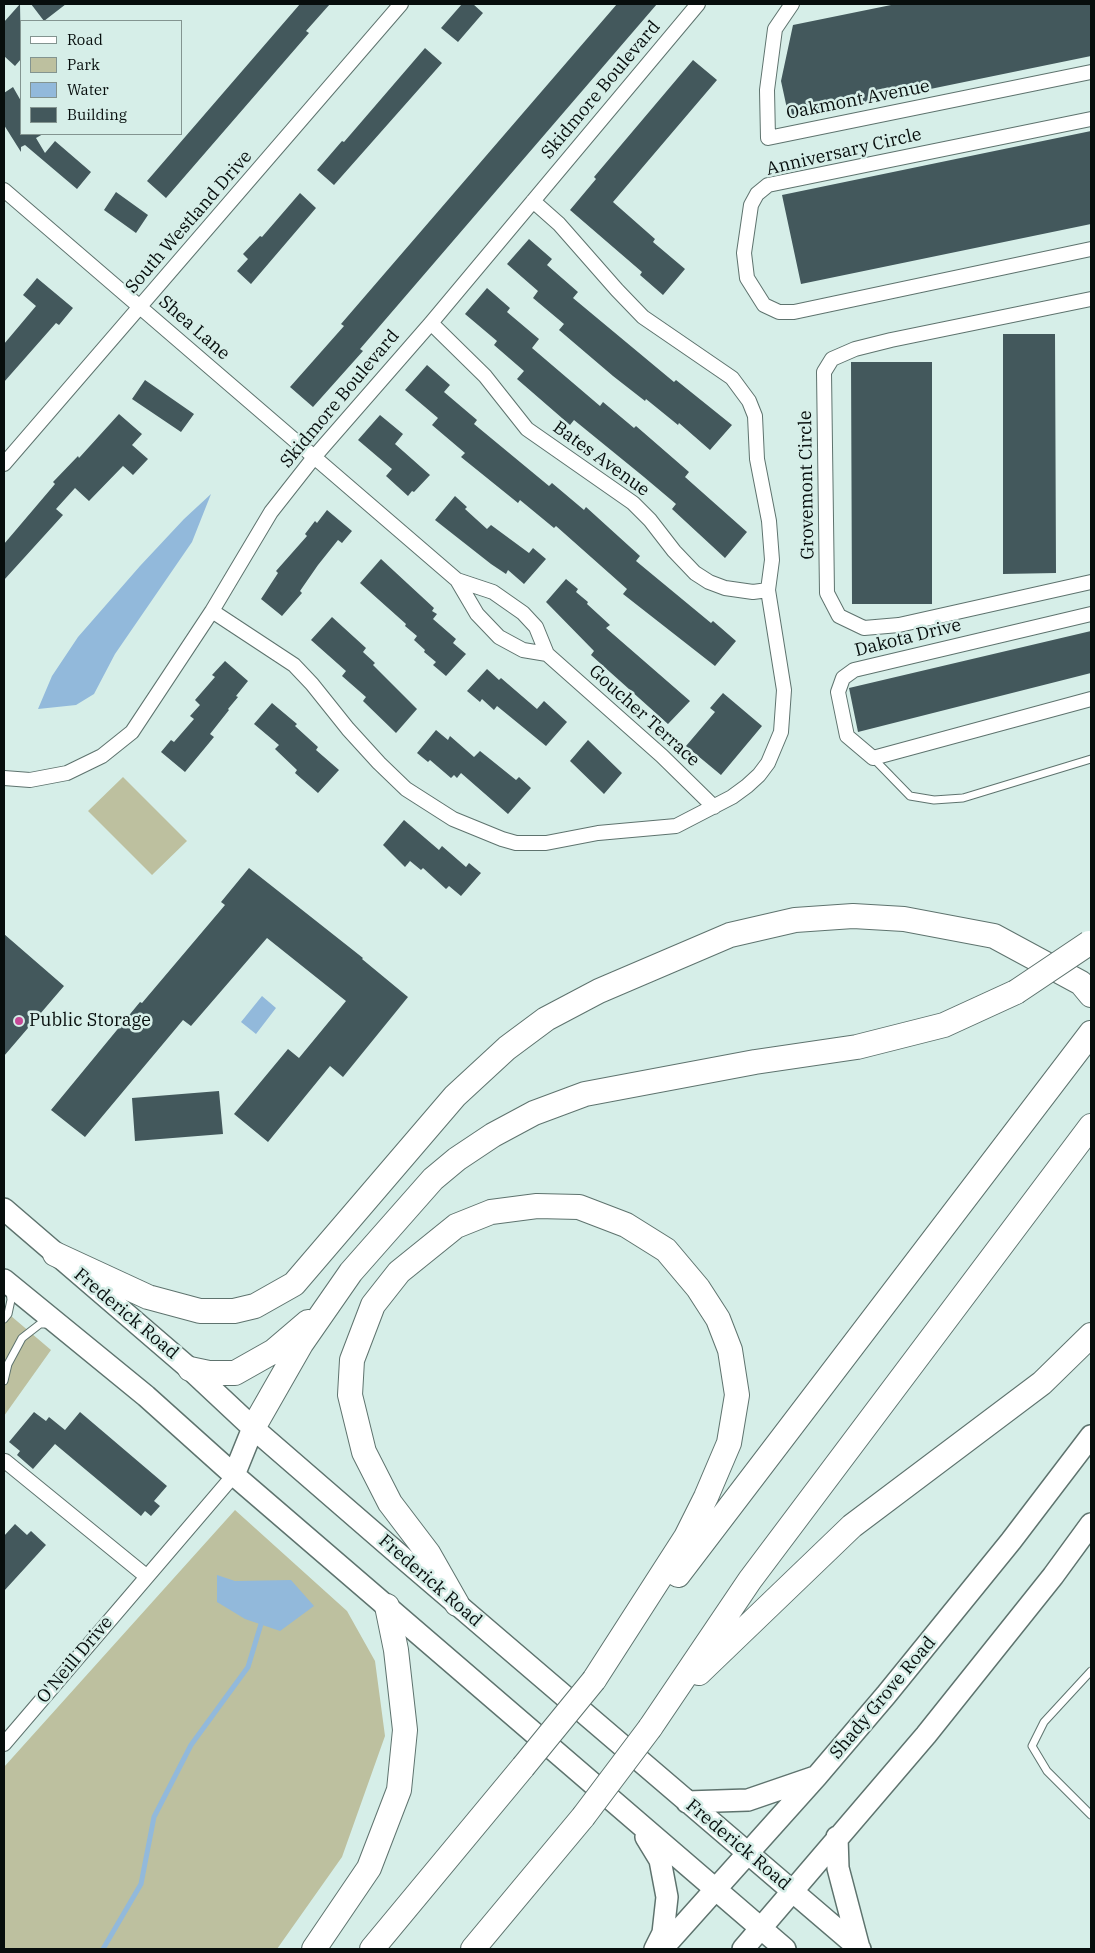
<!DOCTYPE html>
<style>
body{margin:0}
#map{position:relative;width:1095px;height:1953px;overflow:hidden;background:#d6eee8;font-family:"IBM Plex Serif",serif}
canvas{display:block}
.frame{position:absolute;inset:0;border:5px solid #070e0d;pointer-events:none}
.legend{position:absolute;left:20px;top:20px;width:162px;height:115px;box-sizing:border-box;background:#d6eee8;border:1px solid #839490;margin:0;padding:6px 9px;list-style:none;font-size:15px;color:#070e0d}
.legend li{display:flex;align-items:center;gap:10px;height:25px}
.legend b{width:25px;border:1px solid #839490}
</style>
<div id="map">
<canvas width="1095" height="1953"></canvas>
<div class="frame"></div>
<ul class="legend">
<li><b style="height:6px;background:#fff"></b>Road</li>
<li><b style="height:14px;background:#bdc09f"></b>Park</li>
<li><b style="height:14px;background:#92b9db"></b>Water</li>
<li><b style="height:14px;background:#43585c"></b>Building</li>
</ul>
</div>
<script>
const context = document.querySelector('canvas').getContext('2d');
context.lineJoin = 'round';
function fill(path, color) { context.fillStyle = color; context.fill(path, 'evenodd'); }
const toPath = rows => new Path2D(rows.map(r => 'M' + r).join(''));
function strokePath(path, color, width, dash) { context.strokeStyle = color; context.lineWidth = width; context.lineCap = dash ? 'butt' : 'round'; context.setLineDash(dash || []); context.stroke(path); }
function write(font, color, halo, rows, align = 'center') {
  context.font = font + ' "IBM Plex Serif",serif'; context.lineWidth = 5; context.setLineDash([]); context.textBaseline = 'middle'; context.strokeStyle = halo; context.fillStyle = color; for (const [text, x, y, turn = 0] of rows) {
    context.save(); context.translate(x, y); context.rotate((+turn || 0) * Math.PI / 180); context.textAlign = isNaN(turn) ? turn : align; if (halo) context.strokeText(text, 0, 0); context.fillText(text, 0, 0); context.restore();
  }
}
fill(toPath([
 [123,777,187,841,152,875,88,811],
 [4,1310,51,1350,4,1416],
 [235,1510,347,1611,375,1661,385,1736,342,1857,277,1949,4,1949,4,1767]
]), '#bdc09f');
fill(toPath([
 [211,494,192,542,115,654,94,694,76,705,38,709,52,676,78,637,140,566,184,519],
 [262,996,276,1008,256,1034,241,1022],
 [217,1575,235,1581,291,1580,314,1606,280,1631,245,1619,217,1602]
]), '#92b9db');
strokePath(toPath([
 [103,1949,141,1884,154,1817,191,1745,248,1667,261,1624]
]), '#92b9db', 5);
fill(toPath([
 [20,4,21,59,15,66,4,56,4,22],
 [31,4,66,4,44,21],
 [300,4,330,4,306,31,309,33,166,198,147,181],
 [462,4,473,4,483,13,458,42,441,28],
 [617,4,657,4,360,349,363,351,313,407,290,387,344,326,341,324],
 [896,4,1091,4,1091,56,789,118,781,81,793,25],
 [425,48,442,63,334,185,317,170,342,141,344,142],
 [693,60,717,80,613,202,655,239,653,242,685,269,663,295,640,275,642,272,570,210,596,179,594,177],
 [13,87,21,101,21,134,43,134,36,138,45,153,55,141,91,172,77,189,25,145,21,147,21,152,4,125,4,93],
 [1091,131,1091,224,801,284,782,195],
 [116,192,148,215,136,233,104,210],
 [300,193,316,208,251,284,237,271,248,259,243,254,260,236,262,237],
 [529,239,552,259,547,265,578,292,573,298,674,382,676,380,732,425,710,450,679,423,678,425,646,399,645,401,613,376,559,330,564,324,533,298,538,291,507,264],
 [37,278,73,308,59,325,56,323,4,382,4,344,36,306,23,295],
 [487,288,510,308,507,312,539,339,532,348,600,406,603,402,634,428,636,426,689,472,685,477,747,532,725,558,672,509,676,504,644,477,574,420,570,425,517,379,524,371,494,345,497,341,465,314],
 [1003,334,1055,334,1056,573,1003,574],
 [851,362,932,362,932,604,852,604],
 [427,365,450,385,444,392,477,420,474,424,549,486,552,483,584,510,586,507,640,556,636,561,711,623,713,621,736,641,715,666,623,594,627,589,556,526,554,528,520,500,518,503,461,457,465,453,432,425,438,418,405,390],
 [145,380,194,414,181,432,132,399],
 [119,414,142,434,132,445,148,459,133,475,123,466,89,501,75,488,56,509,63,515,4,580,4,544,55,484,53,482,78,456,79,458],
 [380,415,403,434,395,444,430,475,414,492,412,491,408,496,386,476,392,469,358,440],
 [455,496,467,507,465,509,487,529,491,525,529,553,533,548,546,559,524,584,508,570,506,574,491,564,435,520],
 [327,510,352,531,342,543,338,540,318,565,300,591,302,593,282,616,261,599,278,573,276,571,307,536,305,534,315,521,317,523],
 [381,559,434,608,432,611,437,614,433,619,456,639,453,643,466,654,446,676,433,665,436,662,424,652,425,650,414,640,417,636,405,626,406,624,360,583],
 [566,579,578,589,576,592,588,602,587,604,610,625,606,628,690,701,668,724,591,655,594,651,546,602],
 [332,617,366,648,363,652,375,663,373,665,417,709,396,733,363,701,366,697,342,676,346,671,311,640],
 [1091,631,1091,673,858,732,849,688],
 [225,661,248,681,236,696,238,697,228,709,229,710,210,734,214,737,185,772,161,752,171,740,174,742,194,719,190,716,200,705,195,700,215,677,212,675],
 [487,669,499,680,501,678,537,709,544,701,567,722,546,746,497,706,494,710,482,699,480,702,467,691],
 [723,693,762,726,721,775,686,746,715,712,710,708],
 [272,703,297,724,295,726,318,747,316,750,339,770,318,793,295,773,297,770,275,749,279,745,254,724],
 [436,730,448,740,450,736,474,757,480,751,516,780,519,777,531,788,508,814,461,773,457,778,454,775,451,778,430,760,428,762,417,753],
 [588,740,622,773,604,794,570,761],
 [404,820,439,850,442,846,466,867,469,863,481,873,461,896,449,886,446,889,423,868,421,870,410,861,405,867,383,845],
 [249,868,363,958,362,959,408,997,343,1077,330,1066,268,1142,234,1114,288,1049,299,1058,346,1001,267,938,191,1026,183,1020,85,1137,51,1110,140,1002,142,1003,225,905,221,902],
 [4,934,64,986,4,1056],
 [219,1091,223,1134,135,1141,132,1098],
 [34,1412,46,1421,49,1417,65,1430,80,1412,167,1486,154,1501,160,1506,151,1516,145,1511,141,1516,55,1444,33,1469,17,1455,20,1451,9,1442],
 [15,1524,27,1535,31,1531,46,1545,4,1591,4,1536]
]), '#43585c');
const lane = toPath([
 [873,758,910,796,934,800,963,798,1091,759],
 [4,1319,8,1314,11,1300,10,1290],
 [4,1381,8,1364,22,1338,40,1324,49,1324],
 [1091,1671,1044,1722,1032,1746,1047,1771,1091,1815]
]);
const street = toPath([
 [792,4,775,29,767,90,768,138,1091,72],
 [1091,119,768,185,757,194,751,205,744,253,747,278,764,305,779,312,794,312,1091,249],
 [4,190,457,580,477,614,499,637,523,650,547,654],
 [1091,299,891,340,855,349,832,359,824,372,827,593,839,616,864,628,899,625,1091,582],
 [431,323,485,376,527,429,633,503,650,520,674,551,695,573,709,582,725,588,753,592,768,590],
 [4,464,401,4],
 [457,580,493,592,523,613,536,627,547,654,662,756,714,807],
 [212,611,294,665,312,684,348,729,379,763,406,789,453,819,502,839,516,843,546,843,598,833,676,826,732,797,747,786,759,775,768,763,781,732,784,690,768,590,772,560,769,521,757,459,755,416,749,401,732,378,643,317,617,290,559,224,533,201],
 [1091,614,854,670,843,678,838,692,847,736,873,758,1091,699],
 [4,778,30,780,67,773,102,756,132,732,212,611,271,512,315,456,431,323,698,4],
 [4,1463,5,1461,146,1576],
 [4,1744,234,1475]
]);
const primary = toPath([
 [4,1209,190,1369,253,1428,403,1558,860,1949],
 [4,1280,146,1396,234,1475,785,1949],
 [234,1475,253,1428],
 [687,1802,748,1800,815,1777],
 [646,1837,660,1860,667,1897,663,1933,655,1949],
 [837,1837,838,1868,859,1948],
 [662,1949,817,1776,886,1695,1011,1541,1091,1436],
 [743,1949,926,1735,1053,1576,1091,1524]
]);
const highway = toPath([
 [55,1254,148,1297,200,1311,234,1311,255,1306,294,1284,455,1096,507,1048,546,1019,599,991,730,935,795,920,853,916,904,919,994,936,1081,983,1091,995],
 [190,1369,209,1373,235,1373,274,1351,308,1322],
 [253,1428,301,1344,351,1272,433,1179,457,1159,493,1135,534,1113,585,1094,755,1062,857,1047,944,1025,1016,992],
 [678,1575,1091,1033],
 [457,1604,428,1553,390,1503,364,1452,350,1395,352,1360,373,1305,399,1272,456,1226,491,1212,537,1206,579,1207,626,1225,666,1250,698,1288,718,1319,730,1350,737,1395,729,1443,706,1497,686,1537,594,1680],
 [699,1673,852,1526,1042,1383,1091,1335],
 [650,1728,750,1580,1091,1126],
 [314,1949,369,1868,399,1790,405,1730,396,1650,387,1606],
 [372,1949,523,1767],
 [473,1949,583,1817]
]);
strokePath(lane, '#5e736e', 9);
strokePath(street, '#5e736e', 16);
strokePath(primary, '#5e736e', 24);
strokePath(highway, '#5e736e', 26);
strokePath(lane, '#fff', 7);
strokePath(street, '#fff', 14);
strokePath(primary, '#fff', 21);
strokePath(highway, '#fff', 24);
const highwayBridge = toPath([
 [1016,992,1089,943],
 [523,1767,594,1680],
 [583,1817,650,1728]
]);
strokePath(highwayBridge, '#5e736e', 26, []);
strokePath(highwayBridge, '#fff', 24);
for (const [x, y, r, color] of [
 [19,1021,5,"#c74996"]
]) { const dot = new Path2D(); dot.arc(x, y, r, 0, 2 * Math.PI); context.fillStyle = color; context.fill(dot); strokePath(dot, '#d6eee8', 2); }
write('18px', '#070e0d', '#d6eee8', [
 ["Skidmore Boulevard",601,90,-50],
 ["Oakmont Avenue",858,100,-11],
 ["Anniversary Circle",844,152,-13],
 ["South Westland Drive",189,222,-49],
 ["Shea Lane",194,328,41],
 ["Skidmore Boulevard",340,399,-50],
 ["Bates Avenue",601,459,36],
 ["Grovemont Circle",807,485,-91],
 ["Dakota Drive",908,638,-14],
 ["Goucher Terrace",644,716,42],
 ["Frederick Road",126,1314,40],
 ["Frederick Road",430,1581,41],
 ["O'Neill Drive",75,1660,-50],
 ["Shady Grove Road",883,1698,-50],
 ["Frederick Road",738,1845,40]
]);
write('18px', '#070e0d', '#d6eee8', [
 ["Public Storage",29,1021]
], 'left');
</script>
